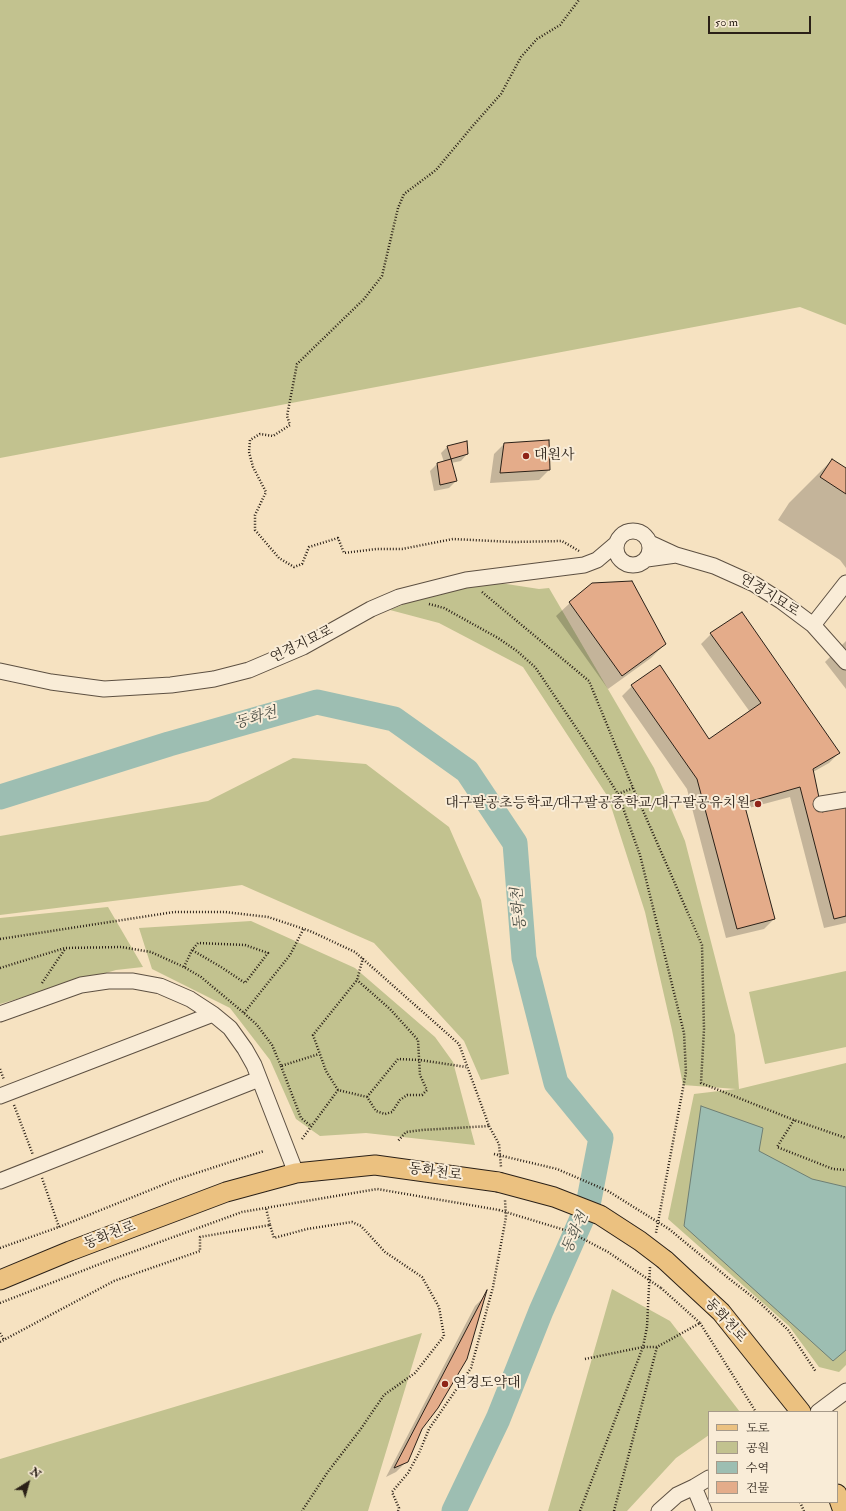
<!DOCTYPE html>
<meta charset="utf-8">
<style>
body{margin:0}
#map{position:relative;width:846px;height:1511px;overflow:hidden;background:#f6e2c1;font-family:"IM FELL Double Pica","Noto Serif KR",serif}
canvas{display:block}
.legend{position:absolute;left:708px;top:1411px;width:130px;height:92px;box-sizing:border-box;background:#f9ecd7;border:1px solid #a69a8a;margin:0;padding:5px 7px;list-style:none;font-size:12px;color:#2a2017}
.legend li{display:flex;align-items:center;gap:8px;height:20px}
.legend b{width:20px;border:1px solid #a69a8a}
.north{position:absolute;left:8px;top:1463px;width:40px;height:40px;-webkit-text-stroke:3px #f9ecd7;paint-order:stroke;rotate:37deg;font-size:11px;font-weight:700;line-height:16px;text-align:center;color:#2a2017}
.north::after{content:'';display:block;margin:auto;width:14px;height:18px;background:#2a2017;clip-path:polygon(50% 0,100% 100%,50% 72%,0 100%)}
.scale{position:absolute;left:708px;top:16px;width:103px;height:18px;box-sizing:border-box;border:2px solid #2a2017;border-top:0;padding-left:5px;font-size:12px;line-height:14px;white-space:nowrap;color:#2a2017;-webkit-text-stroke:3px #f9ecd7;paint-order:stroke}
</style>
<div id="map">
<canvas width="846" height="1511"></canvas>
<ul class="legend">
<li><b style="height:5px;background:#ebc180"></b>도로</li>
<li><b style="height:11px;background:#c2c28f"></b>공원</li>
<li><b style="height:11px;background:#9dbeb2"></b>수역</li>
<li><b style="height:11px;background:#e4ac8a"></b>건물</li>
</ul>
<div class="north">N</div>
<div class="scale">50 m</div>
</div>
<script>
const context = document.querySelector('canvas').getContext('2d');
context.lineJoin = 'round';
function fill(path, color) { context.fillStyle = color; context.fill(path, 'evenodd'); }
const toPath = rows => new Path2D(rows.map(r => 'M' + r).join(''));
function strokePath(path, color, width, dash) { context.strokeStyle = color; context.lineWidth = width; context.lineCap = dash ? 'butt' : 'round'; context.setLineDash(dash || []); context.stroke(path); }
function write(font, color, halo, rows, align = 'center') {
  context.font = font + ' "IM FELL Double Pica","Noto Serif KR",serif'; context.lineWidth = 4; context.setLineDash([]); context.textBaseline = 'middle'; context.strokeStyle = halo; context.fillStyle = color; for (const [text, x, y, turn = 0] of rows) {
    context.save(); context.translate(x, y); context.rotate((+turn || 0) * Math.PI / 180); context.textAlign = isNaN(turn) ? turn : align; if (halo) context.strokeText(text, 0, 0); context.fillText(text, 0, 0); context.restore();
  }
}
fill(toPath([
 [0,0,846,0,846,325,800,307,0,458],
 [487,581,539,589,549,588,654,768,685,841,735,1035,739,1089,846,1063,846,1365,839,1372,819,1367,789,1326,668,1219,694,1094,736,1089,683,1085,672,1030,645,912,608,797,523,667,439,623,390,610,431,593],
 [293,758,366,764,449,827,481,900,509,1074,481,1080,464,1041,374,943,242,885,0,915,0,836,208,801],
 [108,907,143,967,116,970,0,1004,0,918],
 [251,921,355,968,435,1037,453,1062,475,1145,366,1133,320,1136,296,1119,270,1060,230,1008,152,969,139,928],
 [846,971,846,1047,765,1064,749,992],
 [612,1289,670,1321,740,1412,709,1412,709,1435,676,1458,627,1511,548,1511],
 [422,1333,368,1511,0,1511,0,1459]
]), '#c2c28f');
const water = toPath([
 [701,1106,763,1128,759,1151,812,1179,846,1187,846,1350,833,1361,684,1226,701,1106]
]);
fill(water, '#9dbeb2');
strokePath(water, '#6f7f74', 1);
fill(toPath([
 [504,444,549,470,539,480,490,483,494,454],
 [448,446,467,454,461,461,451,463,456,481,449,488,434,491,430,471,437,464,444,462,441,453],
 [832,460,846,469,846,568,840,560,778,520,789,503],
 [570,603,665,644,651,658,608,689,556,616],
 [742,613,839,753,829,763,813,772,822,813,846,807,846,923,824,928,790,797,745,809,774,919,764,929,726,938,687,789,622,696,632,686,709,741,750,712,701,644,711,634],
 [846,641,846,689,825,662],
 [483,1298,407,1461,396,1472,386,1477,475,1306]
]), '#0003');
strokePath(toPath([
 [0,797,169,744,317,702,394,719,467,771,515,843,524,958,556,1083,601,1138,588,1205,541,1311,498,1419,454,1511]
]), '#9dbeb2', 25);
const building = toPath([
 [549,440,550,470,500,473,504,443,549,440],
 [467,441,468,454,451,459,447,446,467,441],
 [451,459,457,481,440,485,437,463,451,459],
 [832,459,846,468,846,494,820,477,832,459],
 [632,581,666,644,622,676,569,602,592,583,632,581],
 [742,612,840,753,813,769,822,812,846,806,846,916,834,919,800,787,744,803,775,919,737,929,697,779,631,685,660,665,709,739,761,703,710,633,742,612],
 [487,1290,467,1359,438,1408,422,1429,408,1462,394,1468,487,1290]
]);
fill(building, '#e4ac8a');
strokePath(building, '#2a2017', 1);
const minor = toPath([
 '616 548a17 17 0 1 1 34 0a17 17 0 1 1-34 0Z',
 [676,555,714,566,754,584,781,601,813,625,846,662],
 [647,559,676,555,650,543],
 [813,625,846,583],
 [0,671,51,682,104,689,171,685,214,679,249,670,303,647,371,609,399,597,466,580,584,565,597,560,617,543],
 [821,804,846,800],
 [0,1014,81,985,108,981,133,981,160,986,190,999,213,1014,230,1028,245,1049,254,1065,296,1173],
 [0,1096,213,1014],
 [0,1181,259,1079],
 [818,1412,846,1391],
 [694,1487,704,1511],
 [659,1511,677,1495,694,1487,709,1478]
]);
const major = toPath([
 [665,1260,721,1312,801,1412],
 [0,1280,70,1251,226,1192,296,1173,375,1165,498,1182],
 [837,1494,843,1511]
]);
strokePath(minor, '#5d5042', 17);
strokePath(major, '#2a2017', 21);
strokePath(toPath([
 [579,551,562,541,513,542,453,539,402,549,376,549,344,553,338,538,309,547,302,564,294,567,279,558,255,530,255,515,266,492,253,467,249,452,250,440,260,434,273,436,290,425,287,416,297,364,364,299,382,276,398,208,404,194,436,170,471,128,501,94,521,57,537,39,560,25,579,0],
 [482,592,589,681,633,788,702,945,704,1029,701,1083,794,1120,846,1138],
 [429,604,444,608,498,638,517,651,535,667,583,738,618,794,640,855,684,1033,686,1072,656,1233],
 [618,794,633,788],
 [0,939,174,912,225,912,268,917,310,931,355,952,459,1044,489,1126,422,1130,406,1132,398,1141],
 [184,967,192,950,198,943,245,945,268,953,245,983,221,967,192,950],
 [0,968,65,948,121,947,151,952,184,967,201,977,244,1013,257,1025,272,1045,281,1066,319,1054],
 [42,983,65,949],
 [244,1013,290,955,304,928],
 [281,1066,301,1118,311,1126],
 [0,1069,4,1080],
 [338,1090,326,1071,313,1035,357,980,363,958],
 [367,1097,398,1059,420,1060,466,1067],
 [14,1105,33,1155],
 [794,1120,777,1147,833,1169,846,1170],
 [489,1126,499,1144,501,1167],
 [302,1139,338,1090,367,1097,376,1111,385,1114,392,1112,400,1100,407,1095,422,1095,427,1090,420,1075,418,1040,390,1009,357,980],
 [42,1178,59,1227],
 [270,1225,274,1238,307,1229,352,1222,361,1226,385,1252,422,1277,439,1307,444,1336,415,1373,384,1395,360,1430,327,1473,302,1511],
 [669,1229,727,1277,759,1302,788,1330,816,1372],
 [0,1248,59,1227,175,1180,264,1151],
 [0,1303,105,1262,242,1212,377,1189,499,1210],
 [700,1323,756,1412],
 [0,1333,4,1340],
 [0,1342,114,1281,200,1251,200,1237,270,1225,266,1208],
 [585,1359,643,1347,657,1347,700,1323,661,1288],
 [800,1502,804,1511],
 [398,1511,399,1508,392,1492,408,1473,419,1453,429,1429,471,1368,493,1287,506,1217,505,1200],
 [580,1511,643,1347,647,1327,650,1267],
 [614,1511,657,1347]
]), '#2a2017', 2.5, [1, 2]);
strokePath(minor, '#f9ecd7', 15);
strokePath(major, '#ebc180', 19);
const majorBridge = toPath([
 [498,1182,554,1197,600,1215,640,1241,665,1260]
]);
strokePath(majorBridge, '#2a2017', 21, []);
strokePath(toPath([
 [494,1154,557,1169,608,1191,669,1229],
 [499,1210,568,1231,608,1252,661,1288]
]), '#2a2017', 2.5, [1, 2]);
strokePath(majorBridge, '#ebc180', 19);
for (const [x, y, r, color] of [
 [526,456,4,"#8f2418"],
 [758,804,4,"#8f2418"],
 [445,1384,4,"#8f2418"]
]) { const dot = new Path2D(); dot.arc(x, y, r, 0, 2 * Math.PI); context.fillStyle = color; context.fill(dot); strokePath(dot, '#f9ecd7', 1.5); }
write('14px', '#2a2017', '#f9ecd7', [
 ["대원사",534,456],
 ["대구팔공초등학교/대구팔공중학교/대구팔공유치원",750,804,"right"],
 ["연경도약대",453,1384]
], 'left');
write('14px', '#2a2017', '#f9ecd7', [
 ["연경지묘로",769,596,32],
 ["연경지묘로",302,645,-26],
 ["동화천로",435,1173,8],
 ["동화천로",110,1236,-21],
 ["동화천로",725,1321,48]
]);
write('italic 15px', '#4c4f46', '#f9ecd7', [
 ["동화천",256,719,-16],
 ["동화천",520,909,-95],
 ["동화천",576,1233,-66]
]);
</script>
